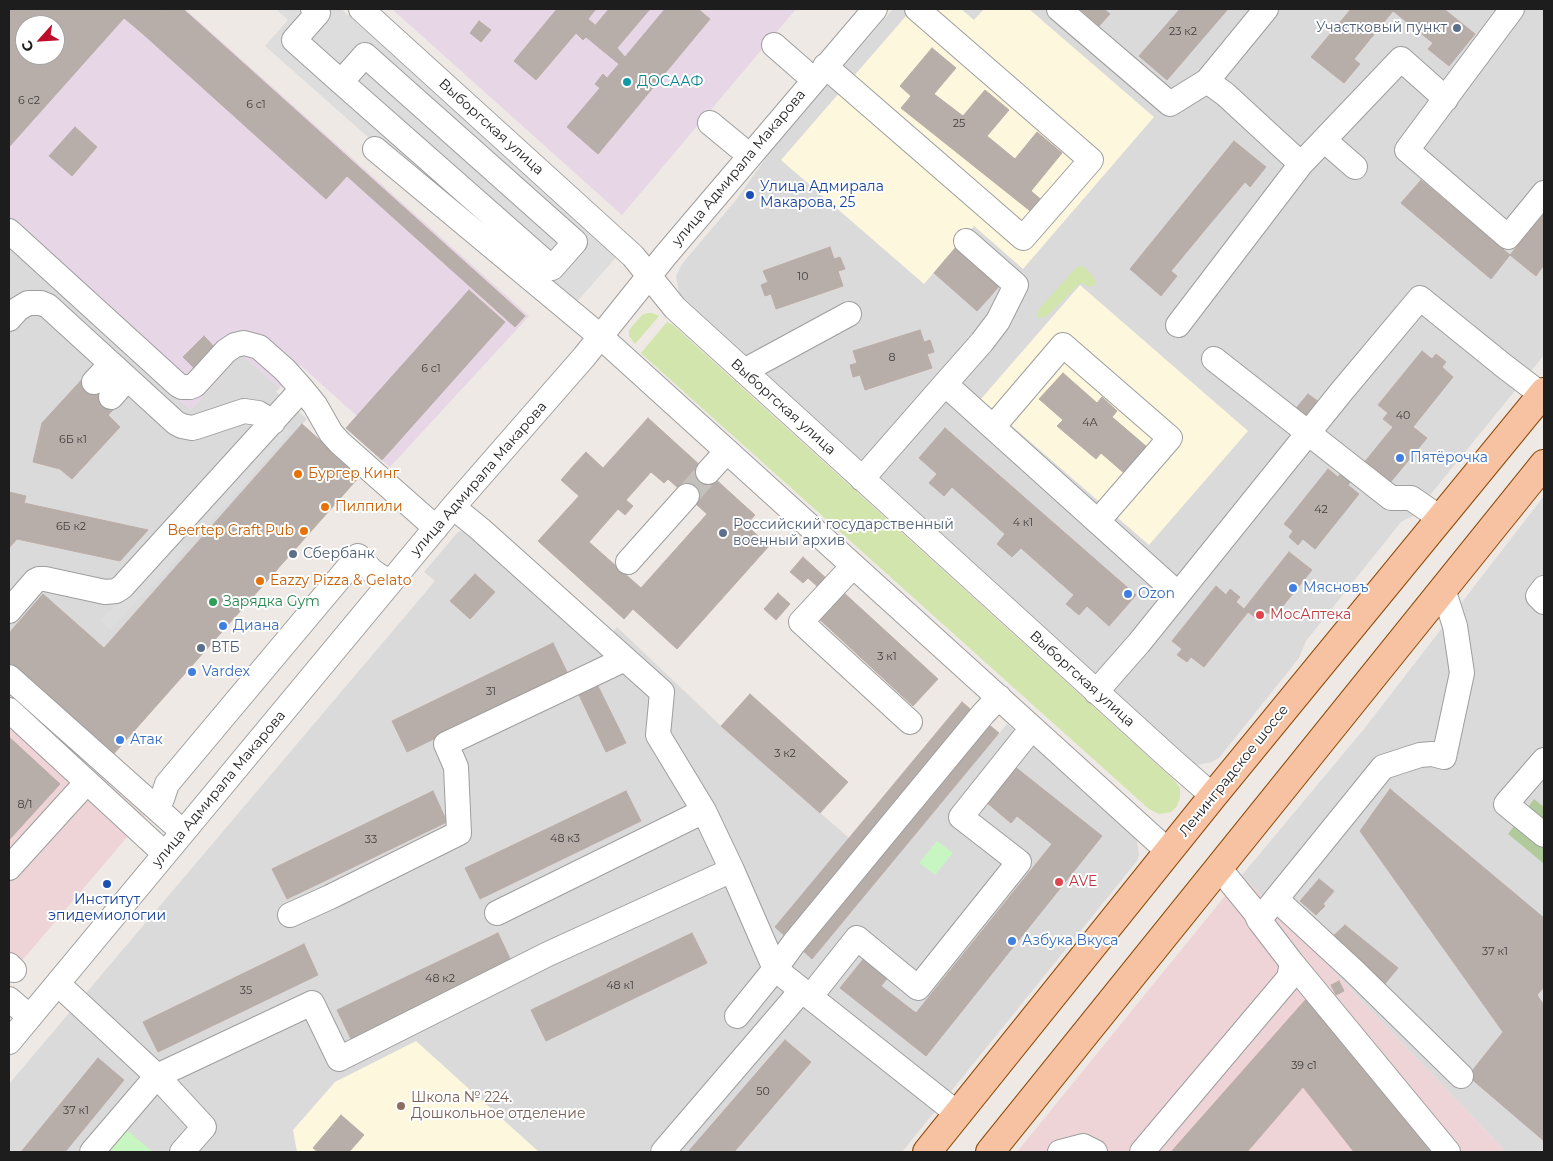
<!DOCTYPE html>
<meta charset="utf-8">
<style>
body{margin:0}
#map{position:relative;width:1553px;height:1161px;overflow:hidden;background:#eee9e4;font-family:Montserrat,sans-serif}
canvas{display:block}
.frame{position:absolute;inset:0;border:10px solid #1d1d1d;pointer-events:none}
.north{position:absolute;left:15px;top:15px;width:50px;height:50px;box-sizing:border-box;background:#fff;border:1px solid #a5a5a5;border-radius:50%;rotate:244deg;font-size:14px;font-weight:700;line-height:20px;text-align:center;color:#1d1d1d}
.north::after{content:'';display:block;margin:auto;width:18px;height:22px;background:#bd0d2b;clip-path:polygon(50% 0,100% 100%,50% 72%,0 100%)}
</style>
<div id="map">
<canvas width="1553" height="1161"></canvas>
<div class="frame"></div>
<div class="north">С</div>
</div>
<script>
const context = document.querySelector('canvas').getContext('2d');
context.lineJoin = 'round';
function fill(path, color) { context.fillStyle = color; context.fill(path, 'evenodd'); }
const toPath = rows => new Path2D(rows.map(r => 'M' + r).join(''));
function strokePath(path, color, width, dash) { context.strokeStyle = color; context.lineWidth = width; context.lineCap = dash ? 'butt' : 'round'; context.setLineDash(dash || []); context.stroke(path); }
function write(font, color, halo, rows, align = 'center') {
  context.font = font + ' Montserrat,sans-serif'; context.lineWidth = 4; context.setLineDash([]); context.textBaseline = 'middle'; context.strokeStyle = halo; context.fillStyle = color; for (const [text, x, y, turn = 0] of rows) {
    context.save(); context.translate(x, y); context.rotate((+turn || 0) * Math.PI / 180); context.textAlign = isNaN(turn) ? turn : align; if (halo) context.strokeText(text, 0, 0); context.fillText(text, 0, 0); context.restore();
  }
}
fill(toPath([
 [893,9,1544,9,1544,355,1413,516,1401,522,1306,641,1299,658,1219,758,1212,762,1197,765,1189,761,685,300,679,293,676,276,682,264,736,200,773,148],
 [9,248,191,410,241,354,280,388,276,392,307,419,104,648,43,595,9,633],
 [1544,496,1544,807,1534,800,1508,834,1544,864,1544,1152,1506,1152,1242,875,1364,729],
 [465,530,601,645,617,627,721,726,849,838,813,958,1007,724,1131,830,1136,837,1138,847,1139,855,1137,861,902,1152,9,1152,9,1084,435,581,424,572,458,532]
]), '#dbdada');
fill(toPath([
 [9,687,84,754,81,759,145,816,9,976],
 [1242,875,1506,1152,1017,1152]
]), '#eed4d7');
fill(toPath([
 [9,9,185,9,529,316,390,467,346,428,357,416,300,365,280,388,241,354,191,410,9,248],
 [25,25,55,25,55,55,25,55],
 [392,9,796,9,622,215]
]), '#e6d6e6');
fill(toPath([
 [912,9,961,9,974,20,984,9,1029,9,1154,117,1023,269,974,226,924,284,781,160],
 [1080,285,1248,431,1149,545,981,399],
 [416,1041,539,1152,297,1152,293,1130,335,1082]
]), '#fdf7de');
fill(toPath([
 [1079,266,1084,267,1090,273,1096,281,1095,285,1090,287,1082,283,1078,285,1047,316,1038,318,1037,313,1039,309,1075,269],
 [647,313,653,313,659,316,635,344,629,336,629,330,642,315],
 [667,322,673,325,1174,780,1180,788,1180,798,1177,806,1171,812,1159,814,1149,809,644,356,641,353]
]), '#d2e5ac');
fill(toPath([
 [1534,799,1544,807,1544,864,1508,834]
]), '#b1ca9b');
fill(toPath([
 [937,841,953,853,935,875,919,863],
 [122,1126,153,1152,101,1152]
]), '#c7f6c3');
fill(toPath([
 [276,9,341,9,619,254,567,313,265,46,288,20],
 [280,420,292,431,194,541,183,530],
 [174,537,187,548,141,600,139,599,111,630,101,621]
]), '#ddd');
const building = toPath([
 [9,9,166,9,143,34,124,18,9,147,9,9],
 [25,25,55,25,55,55,25,55,25,25],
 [166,9,183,9,525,316,515,327,347,176,326,199,143,34,166,9],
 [557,9,596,9,588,19,595,25,593,28,609,9,650,9,617,48,625,57,665,9,698,9,710,19,598,154,567,127,600,88,595,84,603,74,607,78,619,64,586,37,583,40,576,33,536,80,514,61,557,9],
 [1082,9,1104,9,1110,14,1099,26,1081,10,1082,9],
 [1180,9,1228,9,1167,80,1139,56,1180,9],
 [1351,9,1444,9,1475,34,1449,66,1428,49,1433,43,1393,11,1354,59,1360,64,1344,83,1311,57,1351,9],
 [479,21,491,30,481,42,470,33,479,21],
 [932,48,956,68,934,94,963,116,985,90,1009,110,987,136,1015,159,1037,132,1062,153,1031,191,1044,202,1034,214,901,108,911,96,900,86,932,48],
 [75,127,97,147,72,176,49,156,75,127],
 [1234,141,1266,167,1250,187,1245,182,1209,225,1171,271,1177,276,1161,296,1130,269,1234,141],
 [1421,180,1510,255,1491,279,1401,203,1421,180],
 [1544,213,1544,265,1536,276,1510,255,1544,213],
 [830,247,834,259,840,257,845,269,838,271,843,286,776,309,771,294,765,296,761,285,768,282,763,271,830,247],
 [956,247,1000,285,989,298,945,260,956,247],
 [945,260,989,298,977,311,934,273,945,260],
 [469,290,505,322,382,460,346,428,469,290],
 [920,330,924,342,930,340,934,352,927,354,932,368,865,390,860,375,853,377,850,365,857,363,853,351,920,330],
 [204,336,219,352,199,373,183,357,204,336],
 [1422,351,1432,359,1436,354,1446,362,1442,367,1453,377,1413,427,1427,438,1389,484,1363,464,1393,427,1383,419,1388,413,1378,405,1422,351],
 [1063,373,1097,403,1102,397,1117,411,1112,417,1147,447,1124,473,1101,453,1096,459,1057,426,1063,420,1039,399,1063,373],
 [86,375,119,404,108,415,120,427,72,479,60,469,33,462,42,423,86,375],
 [1308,394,1319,402,1303,422,1292,413,1308,394],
 [648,418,755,515,746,525,769,546,677,649,633,609,624,619,538,541,579,496,561,480,574,465,586,452,603,468,648,418],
 [651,472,664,483,668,479,707,514,641,588,589,542,618,509,625,515,633,506,626,500,651,472],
 [302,424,360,476,111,757,9,666,9,633,43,594,104,648,302,424],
 [945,428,1136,595,1109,626,1087,606,1079,615,1066,604,1074,595,1021,548,1012,557,997,544,1005,534,952,487,944,496,929,483,937,474,919,458,945,428],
 [1328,469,1338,477,1342,472,1352,480,1348,485,1359,494,1315,549,1303,539,1298,545,1289,537,1293,531,1284,524,1328,469],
 [9,492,26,496,24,503,148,530,120,561,17,539,9,548,9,492],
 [1289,552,1312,570,1274,617,1267,612,1260,621,1248,612,1204,667,1191,657,1187,662,1177,655,1182,649,1172,641,1216,586,1226,595,1230,589,1240,597,1236,602,1244,609,1289,552],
 [803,557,827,579,819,588,808,578,803,583,790,572,803,557],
 [475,574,495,592,470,619,450,601,475,574],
 [842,591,938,679,913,706,818,618,842,591],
 [778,593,790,604,776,620,764,609,778,593],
 [553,643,568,674,407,752,392,721,553,643],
 [598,686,626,743,606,752,579,695,598,686],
 [750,694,848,782,820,813,721,726,750,694],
 [962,702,975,713,787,938,775,927,962,702],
 [987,723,999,733,812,959,800,948,987,723],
 [9,737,60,784,9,840,9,737],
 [1014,766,1102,836,926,1056,840,988,865,957,889,976,881,986,916,1013,1052,844,1017,816,1011,823,986,802,1014,766],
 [1390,789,1544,918,1544,987,1537,995,1544,1005,1544,1141,1468,1076,1503,1032,1360,831,1390,789],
 [433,791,447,822,287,899,272,869,433,791],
 [626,791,641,821,480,899,465,868,626,791],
 [1319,879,1334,891,1323,904,1325,906,1316,915,1300,901,1319,879],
 [1345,925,1398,968,1384,985,1329,940,1345,925],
 [498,933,512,963,352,1041,337,1010,498,933],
 [692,933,707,963,546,1041,531,1010,692,933],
 [304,944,318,975,158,1052,143,1022,304,944],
 [1339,981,1344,991,1336,995,1331,985,1339,981],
 [1308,997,1343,1045,1432,1152,1354,1152,1303,1087,1247,1152,1171,1152,1308,997],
 [785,1040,811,1062,734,1152,688,1152,785,1040],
 [98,1058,124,1080,65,1152,21,1152,98,1058],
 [341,1115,364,1135,349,1152,318,1152,313,1148,341,1115]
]);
fill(building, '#b7ada9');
strokePath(building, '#beada7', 1);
strokePath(toPath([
 [687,496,708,472]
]), '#c4c0bc', 24, [24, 12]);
const minor = toPath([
 [313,9,318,13,294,40,341,82],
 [361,9,633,256,675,308,1174,762,1213,796],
 [1059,9,1170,104,1207,81,1225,94,1301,164,1401,59,1446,99],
 [1512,9,1407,150,1508,237,1544,193],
 [774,45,814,80],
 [365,55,575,242,552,268,341,82,365,55],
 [825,66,1023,238,1091,160,917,9],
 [1207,81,1266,9],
 [710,123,750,156],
 [1324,140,1355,167],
 [375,149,601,337,1169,852],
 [9,231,178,385,182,387,190,387,195,385,226,351,235,345,244,343,259,347,285,370,302,389],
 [9,319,18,309,28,303,41,303,48,306,176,423,182,426,192,428,196,427,244,411,258,413,273,422],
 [1178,325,1301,164],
 [1214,359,1391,498,1411,498,1440,518],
 [744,371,849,314],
 [94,382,111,364],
 [945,384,982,342,998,321,1016,285,966,241],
 [111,397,127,379],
 [993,427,1063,345,1170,438,1098,521],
 [708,472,727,451],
 [862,479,945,384,1178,594],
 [453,507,480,529,662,692,658,735,704,811,497,913],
 [628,562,687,496],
 [853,566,801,622,910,722],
 [1544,588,1538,596,1544,602],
 [9,611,35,581,39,579,45,579,105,592,116,591,122,587,302,389,315,405,331,433,340,443,436,528],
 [9,677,183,832],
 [1096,692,1139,643,1342,391,1420,298,1504,366,1542,395],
 [9,710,165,854],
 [1544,760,1506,804,1544,835],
 [156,808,162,799,167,784,358,556,372,571,390,583],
 [704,811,732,870,775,969,958,1114],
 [9,868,87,782],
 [1276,899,1355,972,1461,1076],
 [290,915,330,897,459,833,456,767,446,744,625,659],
 [1259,920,1383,767,1420,755,1432,754,1444,757,1462,673,1455,626,1443,589],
 [1292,963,1448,1152],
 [9,965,14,970],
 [58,984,157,1076,312,1003,339,1059,548,954,732,870],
 [810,997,857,938,918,988,1019,862,961,817,1032,728],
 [9,999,30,1017],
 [737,1016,775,969,794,943,983,714,999,697],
 [9,1042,453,507,584,357,665,256,875,9],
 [92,1152,157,1076,204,1127,182,1152],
 [663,1152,801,991],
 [1060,1152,1083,1146,1095,1152],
 [1142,1152,1289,978,1292,963,1259,920,1255,912,1219,868]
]);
const major = toPath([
 [927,1152,1213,796,1544,392],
 [990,1152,1544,464]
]);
strokePath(minor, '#9e9e9e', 26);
strokePath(major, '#8d4b0a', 30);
strokePath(minor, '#fff', 24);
strokePath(major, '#f6c2a1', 28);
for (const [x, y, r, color] of [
 [1457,28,5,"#5c6f8a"],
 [627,82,5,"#0f9aa8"],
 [750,195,5,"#1a4fb4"],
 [1400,458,5,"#3f7fe0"],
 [298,474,5,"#e8710a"],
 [325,507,5,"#e8710a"],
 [304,531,5,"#e8710a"],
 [723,533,5,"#5c6f8a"],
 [293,554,5,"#5c6f8a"],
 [260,581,5,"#e8710a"],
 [1293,588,5,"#3f7fe0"],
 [1128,594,5,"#3f7fe0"],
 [213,602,5,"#2e9e5b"],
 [1260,615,5,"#e0444e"],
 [223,626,5,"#3f7fe0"],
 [201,648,5,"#5c6f8a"],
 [192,672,5,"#3f7fe0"],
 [120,740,5,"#3f7fe0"],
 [1059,882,5,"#e0444e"],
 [107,884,5,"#1a4fb4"],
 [1012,941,5,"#3f7fe0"],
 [401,1106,5,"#8d6e63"]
]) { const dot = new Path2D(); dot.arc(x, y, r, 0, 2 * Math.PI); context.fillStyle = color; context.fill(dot); strokePath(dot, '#fff', 2); }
write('11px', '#444140', null, [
 ["23 к2",1183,32],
 ["6 с2",29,101],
 ["6 с1",256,105],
 ["25",959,124],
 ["10",803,277],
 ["8",892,358],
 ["6 с1",431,369],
 ["40",1403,416],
 ["4А",1090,423],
 ["6Б к1",73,440],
 ["42",1321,510],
 ["4 к1",1023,523],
 ["6Б к2",71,527],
 ["3 к1",887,657],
 ["31",491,692],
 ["3 к2",785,754],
 ["8/1",25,805],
 ["48 к3",565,839],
 ["33",371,840],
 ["37 к1",1495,952],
 ["48 к2",440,979],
 ["48 к1",620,986],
 ["35",246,991],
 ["39 с1",1304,1066],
 ["50",763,1092],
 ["37 к1",76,1111]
]);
write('14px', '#4e5e75', '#fff', [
 ["Участковый пункт",1447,28,"right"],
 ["Российский государственный",733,525],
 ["военный архив",733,541],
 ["Сбербанк",303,554],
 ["ВТБ",211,648]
], 'left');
write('14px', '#0d838f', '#fff', [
 ["ДОСААФ",637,82]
], 'left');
write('14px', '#1d1d1d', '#fff', [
 ["Выборгская улица",491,127,42],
 ["улица Адмирала Макарова",739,168,-50],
 ["Выборгская улица",783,407,42],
 ["улица Адмирала Макарова",479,479,-49],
 ["Выборгская улица",1082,679,42],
 ["Ленинградское шоссе",1234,771,-51],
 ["улица Адмирала Макарова",219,789,-50]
]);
write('14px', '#164399', '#fff', [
 ["Улица Адмирала",760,187],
 ["Макарова, 25",760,203],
 ["Институт",107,900,"center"],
 ["эпидемиологии",107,916,"center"]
], 'left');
write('14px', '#366cbe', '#fff', [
 ["Пятёрочка",1410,458],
 ["Мясновъ",1303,588],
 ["Ozon",1138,594],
 ["Диана",233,626],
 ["Vardex",202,672],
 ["Атак",130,740],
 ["Азбука Вкуса",1022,941]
], 'left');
write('14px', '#c56008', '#fff', [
 ["Бургер Кинг",308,474],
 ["Пилпили",335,507],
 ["Beertep Craft Pub",294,531,"right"],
 ["Eazzy Pizza & Gelato",270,581]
], 'left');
write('14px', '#27864d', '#fff', [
 ["Зарядка Gym",223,602]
], 'left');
write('14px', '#be3a42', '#fff', [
 ["МосАптека",1270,615],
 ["AVE",1069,882]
], 'left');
write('14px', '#785e54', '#fff', [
 ["Школа № 224.",411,1098],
 ["Дошкольное отделение",411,1114]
], 'left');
</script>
